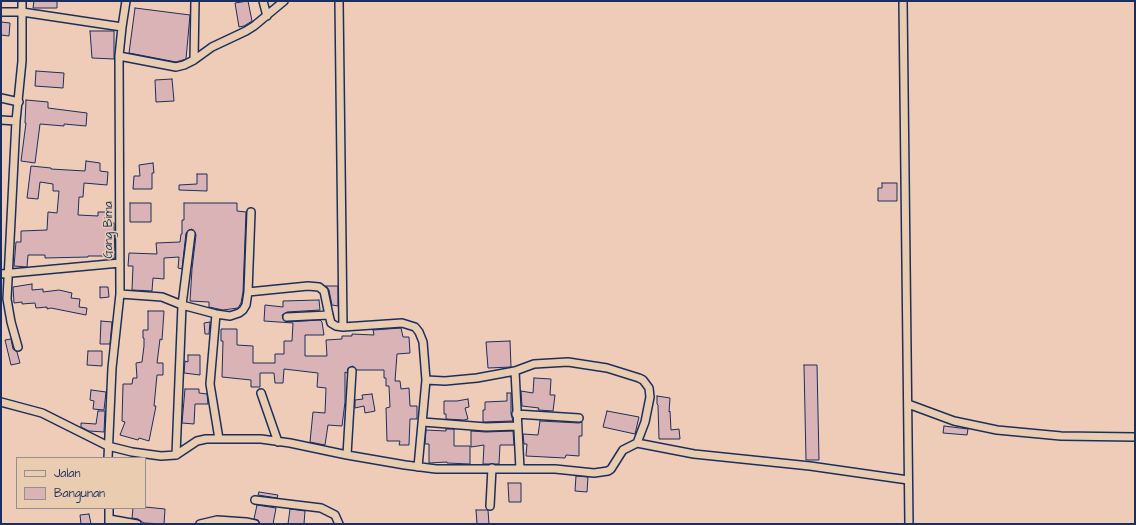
<!DOCTYPE html>
<style>
body{margin:0}
#map{position:relative;width:1136px;height:525px;overflow:hidden;background:#eeccb7;font-family:"Architects Daughter",sans-serif}
canvas{display:block}
.frame{position:absolute;inset:0;border:2px solid #1b2f5e;pointer-events:none}
.legend{position:absolute;left:16px;top:457px;width:130px;height:52px;box-sizing:border-box;background:#eacdb1;border:1px solid #978e90;margin:0;padding:5px 7px;list-style:none;font-size:12px;color:#1b2f5e}
.legend li{display:flex;align-items:center;gap:8px;height:20px}
.legend b{width:20px;border:1px solid #978e90}
</style>
<div id="map">
<canvas width="1136" height="525"></canvas>
<div class="frame"></div>
<ul class="legend">
<li><b style="height:5px;background:#eacdb1"></b>Jalan</li>
<li><b style="height:11px;background:#dab3b6"></b>Bangunan</li>
</ul>
</div>
<script>
const context = document.querySelector('canvas').getContext('2d');
context.lineJoin = 'round';
function fill(path, color) { context.fillStyle = color; context.fill(path, 'evenodd'); }
const toPath = rows => new Path2D(rows.map(r => 'M' + r).join(''));
function strokePath(path, color, width, dash) { context.strokeStyle = color; context.lineWidth = width; context.lineCap = dash ? 'butt' : 'round'; context.setLineDash(dash || []); context.stroke(path); }
function write(font, color, halo, rows, align = 'center') {
  context.font = font + ' "Architects Daughter",sans-serif'; context.lineWidth = 3; context.setLineDash([]); context.textBaseline = 'middle'; context.strokeStyle = halo; context.fillStyle = color; for (const [text, x, y, turn = 0] of rows) {
    context.save(); context.translate(x, y); context.rotate((+turn || 0) * Math.PI / 180); context.textAlign = isNaN(turn) ? turn : align; if (halo) context.strokeText(text, 0, 0); context.fillText(text, 0, 0); context.restore();
  }
}
const building = toPath([
 [34,1,57,1,57,8,33,8,34,1],
 [248,1,252,21,244,26,239,27,235,3,248,1],
 [135,8,190,15,186,59,176,62,129,53,135,8],
 [1,22,10,23,9,36,1,35,1,22],
 [90,31,114,31,114,59,92,58,90,31],
 [36,71,64,73,63,88,35,86,36,71],
 [172,79,174,101,156,102,155,80,172,79],
 [26,100,48,102,48,108,87,113,86,126,64,124,64,126,40,124,35,163,21,161,26,123,25,123,26,100],
 [86,161,100,163,100,171,108,172,107,185,84,183,83,197,79,197,78,215,98,216,98,212,107,212,107,223,114,223,115,258,106,259,106,256,88,256,88,257,45,258,45,255,28,255,27,267,14,266,16,242,21,242,21,231,47,230,48,212,57,213,59,191,53,191,53,184,40,182,38,199,27,198,31,166,51,168,51,169,85,171,86,161],
 [153,163,154,173,152,173,152,189,133,189,134,176,140,176,139,165,153,163],
 [197,174,207,174,207,191,179,190,179,185,197,184,197,174],
 [882,183,897,183,897,201,878,201,878,188,882,188,882,183],
 [130,203,151,203,151,222,130,222,130,203],
 [184,203,237,203,237,211,246,212,243,292,241,303,238,308,223,310,209,307,209,302,190,301,192,269,196,235,195,232,192,229,189,230,186,233,182,269,178,268,179,257,164,258,164,279,153,278,152,291,132,290,133,266,128,266,129,253,157,254,156,243,180,242,181,234,182,234,182,220,184,220,184,203],
 [32,284,32,290,43,289,43,292,59,290,72,293,71,298,80,299,79,307,87,308,86,315,51,308,47,309,47,307,36,308,35,303,22,304,22,302,14,303,13,287,32,284],
 [326,286,338,286,338,306,332,305,329,290,326,286],
 [100,287,108,287,109,297,100,298,100,287],
 [319,300,320,310,287,312,282,315,283,319,287,322,320,320,322,322,324,335,305,335,305,356,327,356,326,340,342,339,342,336,352,336,352,334,374,335,373,330,401,328,403,337,409,337,410,353,397,354,395,381,400,381,401,389,409,388,410,406,417,406,417,419,410,419,409,445,399,445,400,441,387,441,386,408,390,407,389,386,386,386,386,378,384,378,384,370,357,370,353,366,348,368,347,373,345,372,345,402,342,426,328,425,325,445,310,442,313,412,325,413,326,388,317,387,318,373,284,369,283,383,275,383,274,373,260,373,260,387,251,387,251,380,222,377,223,341,221,341,221,329,237,329,237,345,253,346,253,363,275,363,275,354,284,354,284,341,292,341,293,323,264,321,265,305,283,307,283,301,319,300],
 [148,311,164,311,162,340,160,339,157,363,163,363,163,375,157,375,154,406,156,406,149,441,139,438,138,440,120,435,125,422,122,421,123,384,132,384,133,378,137,378,136,363,142,362,144,346,144,338,143,338,143,330,148,330,148,311],
 [101,321,112,322,110,344,100,344,101,321],
 [210,322,209,334,205,334,204,323,210,322],
 [11,339,13,349,17,352,20,363,11,365,5,340,11,339],
 [510,341,511,367,488,368,486,342,510,341],
 [88,351,102,351,102,366,87,365,88,351],
 [188,355,200,355,200,375,184,373,185,361,188,362,188,355],
 [804,365,817,365,819,460,806,460,804,365],
 [534,378,551,379,550,395,555,395,553,411,538,410,539,408,522,406,521,391,533,393,534,378],
 [185,389,199,389,199,393,207,394,208,404,195,404,194,424,182,423,185,389],
 [91,390,106,392,104,410,93,409,94,401,90,400,91,390],
 [507,393,511,393,511,414,513,421,483,422,483,410,485,410,485,402,507,401,507,393],
 [372,394,375,411,365,413,364,406,355,408,355,400,363,399,362,395,372,394],
 [657,396,670,398,669,412,670,411,671,430,679,429,680,439,659,439,658,405,657,404,657,396],
 [468,399,469,407,465,408,468,419,464,420,446,419,446,414,444,414,444,401,457,401,468,399],
 [98,411,105,411,104,432,89,431,81,427,81,423,96,424,98,411],
 [607,411,639,417,635,434,603,427,607,411],
 [540,421,579,423,582,422,582,436,579,436,579,456,566,455,565,458,526,456,527,444,524,444,523,434,538,435,540,421],
 [944,426,968,429,967,435,943,433,944,426],
 [446,429,454,429,454,446,470,446,470,464,447,463,447,462,429,463,429,444,425,444,426,430,446,431,446,429],
 [471,431,486,432,513,431,514,445,500,445,499,464,483,464,484,445,471,447,471,431],
 [576,476,588,477,587,492,575,491,576,476],
 [508,483,521,483,521,502,509,502,508,483],
 [259,492,278,495,277,498,258,495,259,492],
 [257,505,276,508,273,524,260,524,258,520,254,519,257,505],
 [145,507,165,509,164,524,144,523,138,519,132,518,133,508,145,507],
 [290,509,305,511,304,524,288,524,290,509],
 [476,510,488,510,489,524,477,524,476,510],
 [89,514,91,524,81,524,80,515,89,514]
]);
fill(building, '#dab3b6');
strokePath(building, '#1b2f5e', 1);
const minor = toPath([
 [263,1,267,16],
 [339,1,343,327,402,323,415,327,419,332,423,342,426,380,445,381,477,378,515,371,534,364,568,362,607,368,639,378,643,380,649,388,650,397,645,422,637,443,694,454,810,466,908,480],
 [903,1,909,524],
 [1,12,22,12,22,1],
 [119,56,176,67,184,65,194,60,195,1],
 [194,60,212,47,246,31,254,26,284,1],
 [1,98,19,102],
 [1,120,16,121],
 [1,274,120,263],
 [248,292,308,286,319,287,324,291,329,315,331,323,336,326,343,327],
 [120,294,162,297,182,305,191,234],
 [216,314,210,384,219,439],
 [287,317,329,315],
 [18,347,11,322,7,299,16,121,22,61,22,12,122,27],
 [515,371,520,469],
 [261,393,278,442],
 [1,402,42,413,108,446,132,452,161,456,176,455,197,441,206,439,261,439,290,443,347,455,405,465,436,469,555,469,594,473,608,471,611,469,623,450,637,443],
 [908,404,954,421,997,430,1061,436,1135,437],
 [516,414,579,418],
 [423,422,486,427,517,426],
 [176,455,182,305,216,314,230,316,239,313,243,310,246,305,248,292,251,212],
 [347,455,352,371],
 [108,458,112,368,120,294,119,56,122,27,126,1],
 [418,467,426,380],
 [255,500,321,508,335,515,339,524],
 [490,506,492,468],
 [109,508,109,524],
 [109,519,137,524],
 [200,524,217,520,246,522,255,524]
]);
strokePath(minor, '#1b2f5e', 10);
strokePath(minor, '#eacdb1', 7);
write('12px', '#1b2f5e', '#eacdb1', [
 ["Gang Bima",109,230,-90]
]);
</script>
